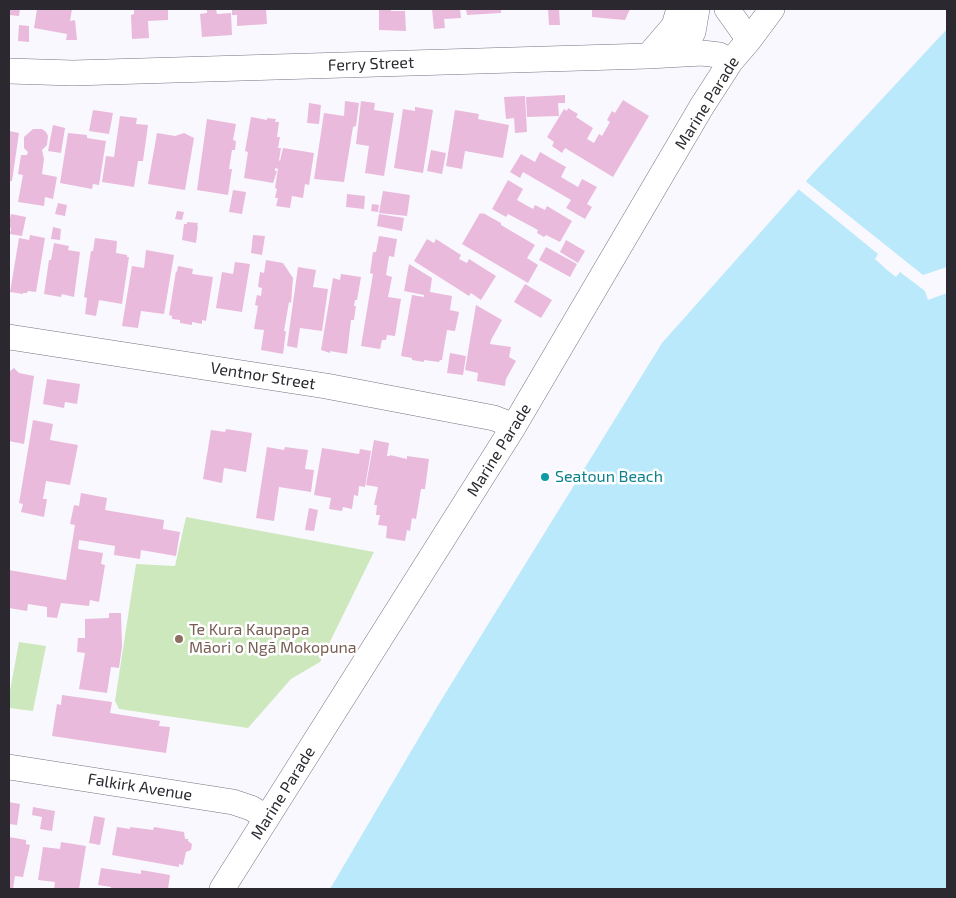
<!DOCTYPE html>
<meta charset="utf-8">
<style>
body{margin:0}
#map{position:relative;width:956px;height:898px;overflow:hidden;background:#faf8ff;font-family:"Exo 2",sans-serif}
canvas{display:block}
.frame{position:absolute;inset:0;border:10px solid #2b282f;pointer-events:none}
</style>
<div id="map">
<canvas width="956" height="898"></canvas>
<div class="frame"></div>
</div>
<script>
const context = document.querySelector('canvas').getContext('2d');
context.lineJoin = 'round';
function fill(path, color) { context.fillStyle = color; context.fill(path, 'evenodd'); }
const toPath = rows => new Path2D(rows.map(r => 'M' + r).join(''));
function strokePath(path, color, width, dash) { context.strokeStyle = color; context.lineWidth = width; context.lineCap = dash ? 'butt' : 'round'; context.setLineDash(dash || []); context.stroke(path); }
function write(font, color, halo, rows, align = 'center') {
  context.font = font + ' "Exo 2",sans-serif'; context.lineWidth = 5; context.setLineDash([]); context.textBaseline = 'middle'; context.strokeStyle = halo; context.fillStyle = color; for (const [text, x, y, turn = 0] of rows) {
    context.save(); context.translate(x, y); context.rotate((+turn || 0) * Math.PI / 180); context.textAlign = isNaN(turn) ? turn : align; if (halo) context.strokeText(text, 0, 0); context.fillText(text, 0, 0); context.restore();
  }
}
fill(toPath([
 [186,517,374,552,320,662,291,679,248,728,119,709,115,701,136,564,175,566],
 [19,642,46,646,33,711,9,708,9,696]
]), '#cce8bc');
fill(toPath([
 [947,29,947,889,330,889,440,702,662,343,816,170]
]), '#b9e9fb');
fill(toPath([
 [804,180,923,275,947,267,947,293,928,300,925,291,900,272,896,277,887,270,875,259,878,254,797,188]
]), '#faf8ff');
fill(toPath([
 [9,9,20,9,19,16,9,15],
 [37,9,72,9,70,21,75,20,77,40,66,40,67,34,34,28],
 [134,9,168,9,168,20,148,21,149,38,132,39,131,15,134,14],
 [207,9,216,9,217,14,231,13,232,35,202,37,200,14,207,13],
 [232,9,266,9,267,24,237,26,237,15,232,15],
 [379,9,391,9,391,11,405,11,406,31,379,30],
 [432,9,460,9,461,18,444,19,445,28,434,29],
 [466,9,501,9,501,13,467,15],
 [548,9,559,9,560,25,549,25],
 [592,9,630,9,625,20,592,17],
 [19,25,29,26,29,42,18,41],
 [565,95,565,103,558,103,559,116,527,117,526,97],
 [525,96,527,132,515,133,514,118,506,119,504,97],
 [623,100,649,116,613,177,565,148,562,153,552,146,554,142,547,137,564,109,567,111,568,108,578,114,576,117,593,128,587,139,594,143,599,134,602,136,610,122,607,120,612,111,615,113],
 [345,101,359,103,356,126,353,127,344,182,314,179,324,113,344,116],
 [361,101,375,103,374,110,394,113,384,176,365,173,369,146,356,144],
 [309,103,321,105,319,124,307,123],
 [415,107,433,110,423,173,394,168,403,109,415,111],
 [93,110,113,113,109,134,89,131],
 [455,110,479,114,478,119,509,125,503,158,465,151,462,169,446,166],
 [120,116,137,118,136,124,148,125,143,161,138,161,134,187,102,182,106,156,114,157],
 [251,117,267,120,267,118,276,119,275,122,279,122,277,137,280,137,278,148,281,148,279,160,280,161,283,148,314,153,309,185,305,184,303,198,292,196,290,208,276,206,278,198,275,198,277,189,275,188,278,169,275,168,275,171,277,171,273,183,244,178,248,152,245,151],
 [207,119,236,124,233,140,236,141,235,150,232,150,229,169,232,169,228,195,197,190],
 [53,125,65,128,61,153,48,151],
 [33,129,42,129,46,132,48,136,47,145,42,150,44,159,42,174,57,177,53,199,45,197,44,206,18,202,23,175,18,174,21,155,27,155,28,152,24,148,24,137],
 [9,131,19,133,12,181,9,181],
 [68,133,87,135,87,138,106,141,99,185,93,184,92,189,60,183],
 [157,133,175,136,184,133,194,138,185,190,148,184],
 [431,150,446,153,442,174,427,171],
 [540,152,566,167,561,177,578,187,582,179,597,187,587,204,592,207,585,219,566,208,571,200,523,172,520,178,510,172,521,154,535,162],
 [508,180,523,189,517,200,533,209,535,205,545,210,547,206,572,221,560,242,546,235,544,237,537,233,538,230,508,214,506,217,492,209],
 [233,190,246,192,242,214,229,212],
 [383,191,410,195,407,216,379,213],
 [347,194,365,196,364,209,346,207],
 [58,203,67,205,65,216,55,214],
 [372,204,379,205,378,212,371,211],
 [177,211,184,212,182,220,175,219],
 [480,213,482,214,483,213,501,223,501,225,535,245,527,258,538,265,528,283,462,244],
 [11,214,26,217,22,236,10,234,11,228,9,228,9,223],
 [379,214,404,218,402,231,377,226],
 [187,222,198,223,197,226,198,226,196,243,182,240,184,224,187,224],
 [53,227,61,229,60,240,51,239],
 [30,235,45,238,36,292,28,291,27,293,23,293,23,294,10,292,19,238,29,240],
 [253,235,265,236,262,255,251,253],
 [379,236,397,239,394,257,389,256,386,275,392,277,388,297,401,299,395,336,387,335,386,340,382,340,380,349,361,346,373,274,370,273,373,252,376,252],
 [95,238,117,241,116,253,127,255,127,257,129,257,122,304,99,300,96,316,85,314,87,298,84,297,91,251,93,251],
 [427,239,434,243,436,239,461,255,459,259,467,263,469,259,496,276,481,300,471,293,469,296,414,261],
 [566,240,585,251,578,263,560,252],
 [54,243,69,246,68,250,80,252,74,297,62,294,61,297,44,294,49,260,51,260],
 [546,247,577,264,570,277,539,260],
 [146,250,174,255,164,314,141,311,138,328,122,326,132,266,144,268],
 [266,260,283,263,293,278,291,303,289,302,284,331,286,331,283,354,261,350,264,330,254,329,258,306,255,305,257,295,261,296,262,288,258,287,260,272,264,273],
 [235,262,250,264,242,312,216,308,222,272,233,274],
 [409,264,432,278,430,292,452,296,450,310,459,312,455,331,447,330,442,360,440,360,439,362,424,360,424,362,412,360,412,358,401,356,412,295,424,297,424,295,404,291],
 [178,266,193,269,192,274,213,277,206,321,202,320,202,324,192,322,192,325,180,323,180,320,172,319,172,316,169,315,176,271,177,272],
 [298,267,316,270,313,287,328,289,322,331,300,328,297,348,287,346],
 [341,274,361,277,357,300,355,300,354,306,356,306,354,320,351,320,347,354,330,351,330,353,321,350,333,278,340,280],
 [525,284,552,300,541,318,514,302],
 [476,305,502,320,491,340,490,344,511,347,509,357,516,361,506,379,505,386,477,381,478,373,465,370],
 [450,353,466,356,463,375,447,373],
 [14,368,19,373,34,376,24,444,9,441,9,372],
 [47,379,80,384,77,404,65,402,64,408,43,404],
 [33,420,53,424,50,440,78,445,70,485,46,481,43,499,47,499,44,517,21,512,23,504,19,503],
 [226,429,252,433,246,472,224,468,222,483,203,479,211,430,225,432],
 [374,440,389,443,387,456,390,456,390,455,407,459,407,456,429,459,425,489,421,489,416,519,412,518,410,531,407,530,405,541,386,538,387,526,378,525,380,515,376,515,377,505,374,505,378,487,366,485],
 [267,447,284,450,285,447,308,450,305,469,314,470,311,492,279,487,274,521,256,518],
 [322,448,359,454,360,449,371,451,365,487,359,486,358,496,354,495,352,509,343,507,342,511,329,509,331,498,314,495],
 [81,493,107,498,105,510,164,520,163,529,180,532,176,556,141,550,140,559,114,555,115,546,79,540,78,549,103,553,101,564,105,565,99,602,90,600,89,606,61,603,57,618,47,617,47,607,28,604,27,611,9,608,9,570,66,580,75,525,70,524,74,505,79,506],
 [309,508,318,510,314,531,305,530],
 [109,613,121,613,122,646,119,668,111,667,107,693,79,689,85,653,77,652,78,638,85,638,85,619,109,618],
 [62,695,112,702,110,713,160,721,159,726,170,727,166,753,52,736,57,704,61,705],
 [9,802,20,804,17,825,9,824],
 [33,807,55,811,52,831,40,829,42,817,32,815],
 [94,816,105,818,100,845,89,843],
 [117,827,130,829,130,827,153,830,154,827,184,832,185,839,188,839,188,841,192,844,191,850,186,852,183,865,179,864,179,867,112,855],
 [9,837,26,840,26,844,30,845,23,877,15,876,13,889,9,889],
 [61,842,86,846,79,889,54,889,55,882,38,880,43,847,60,849],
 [101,868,141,874,141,870,170,875,168,889,111,889,111,887,98,885]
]), '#e9badb');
const minor = toPath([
 [727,9,749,40],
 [660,52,687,40,693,32,697,9],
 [650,54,674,26,679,9],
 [9,71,73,73,648,56,702,53,719,55,731,61],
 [9,337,326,386,494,418,514,426],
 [9,767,233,802,251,808,267,818],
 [222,889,514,426,702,106,731,61,749,40,772,9]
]);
strokePath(minor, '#787282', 26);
strokePath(minor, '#fff', 25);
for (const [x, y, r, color] of [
 [545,477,5,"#0f9aa8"],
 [179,639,5,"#8d6e63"]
]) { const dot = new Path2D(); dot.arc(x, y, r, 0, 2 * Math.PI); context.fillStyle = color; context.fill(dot); strokePath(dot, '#fff', 2); }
write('16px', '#2b282f', '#fff', [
 ["Ferry Street",371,64,-2],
 ["Marine Parade",707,103,-58],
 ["Ventnor Street",263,376,9],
 ["Marine Parade",499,450,-58],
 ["Falkirk Avenue",140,787,9],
 ["Marine Parade",283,793,-58]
]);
write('16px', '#0d838f', '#fff', [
 ["Seatoun Beach",555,477]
], 'left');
write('16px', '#785e54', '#fff', [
 ["Te Kura Kaupapa",189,630],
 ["Māori o Ngā Mokopuna",189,648]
], 'left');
</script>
